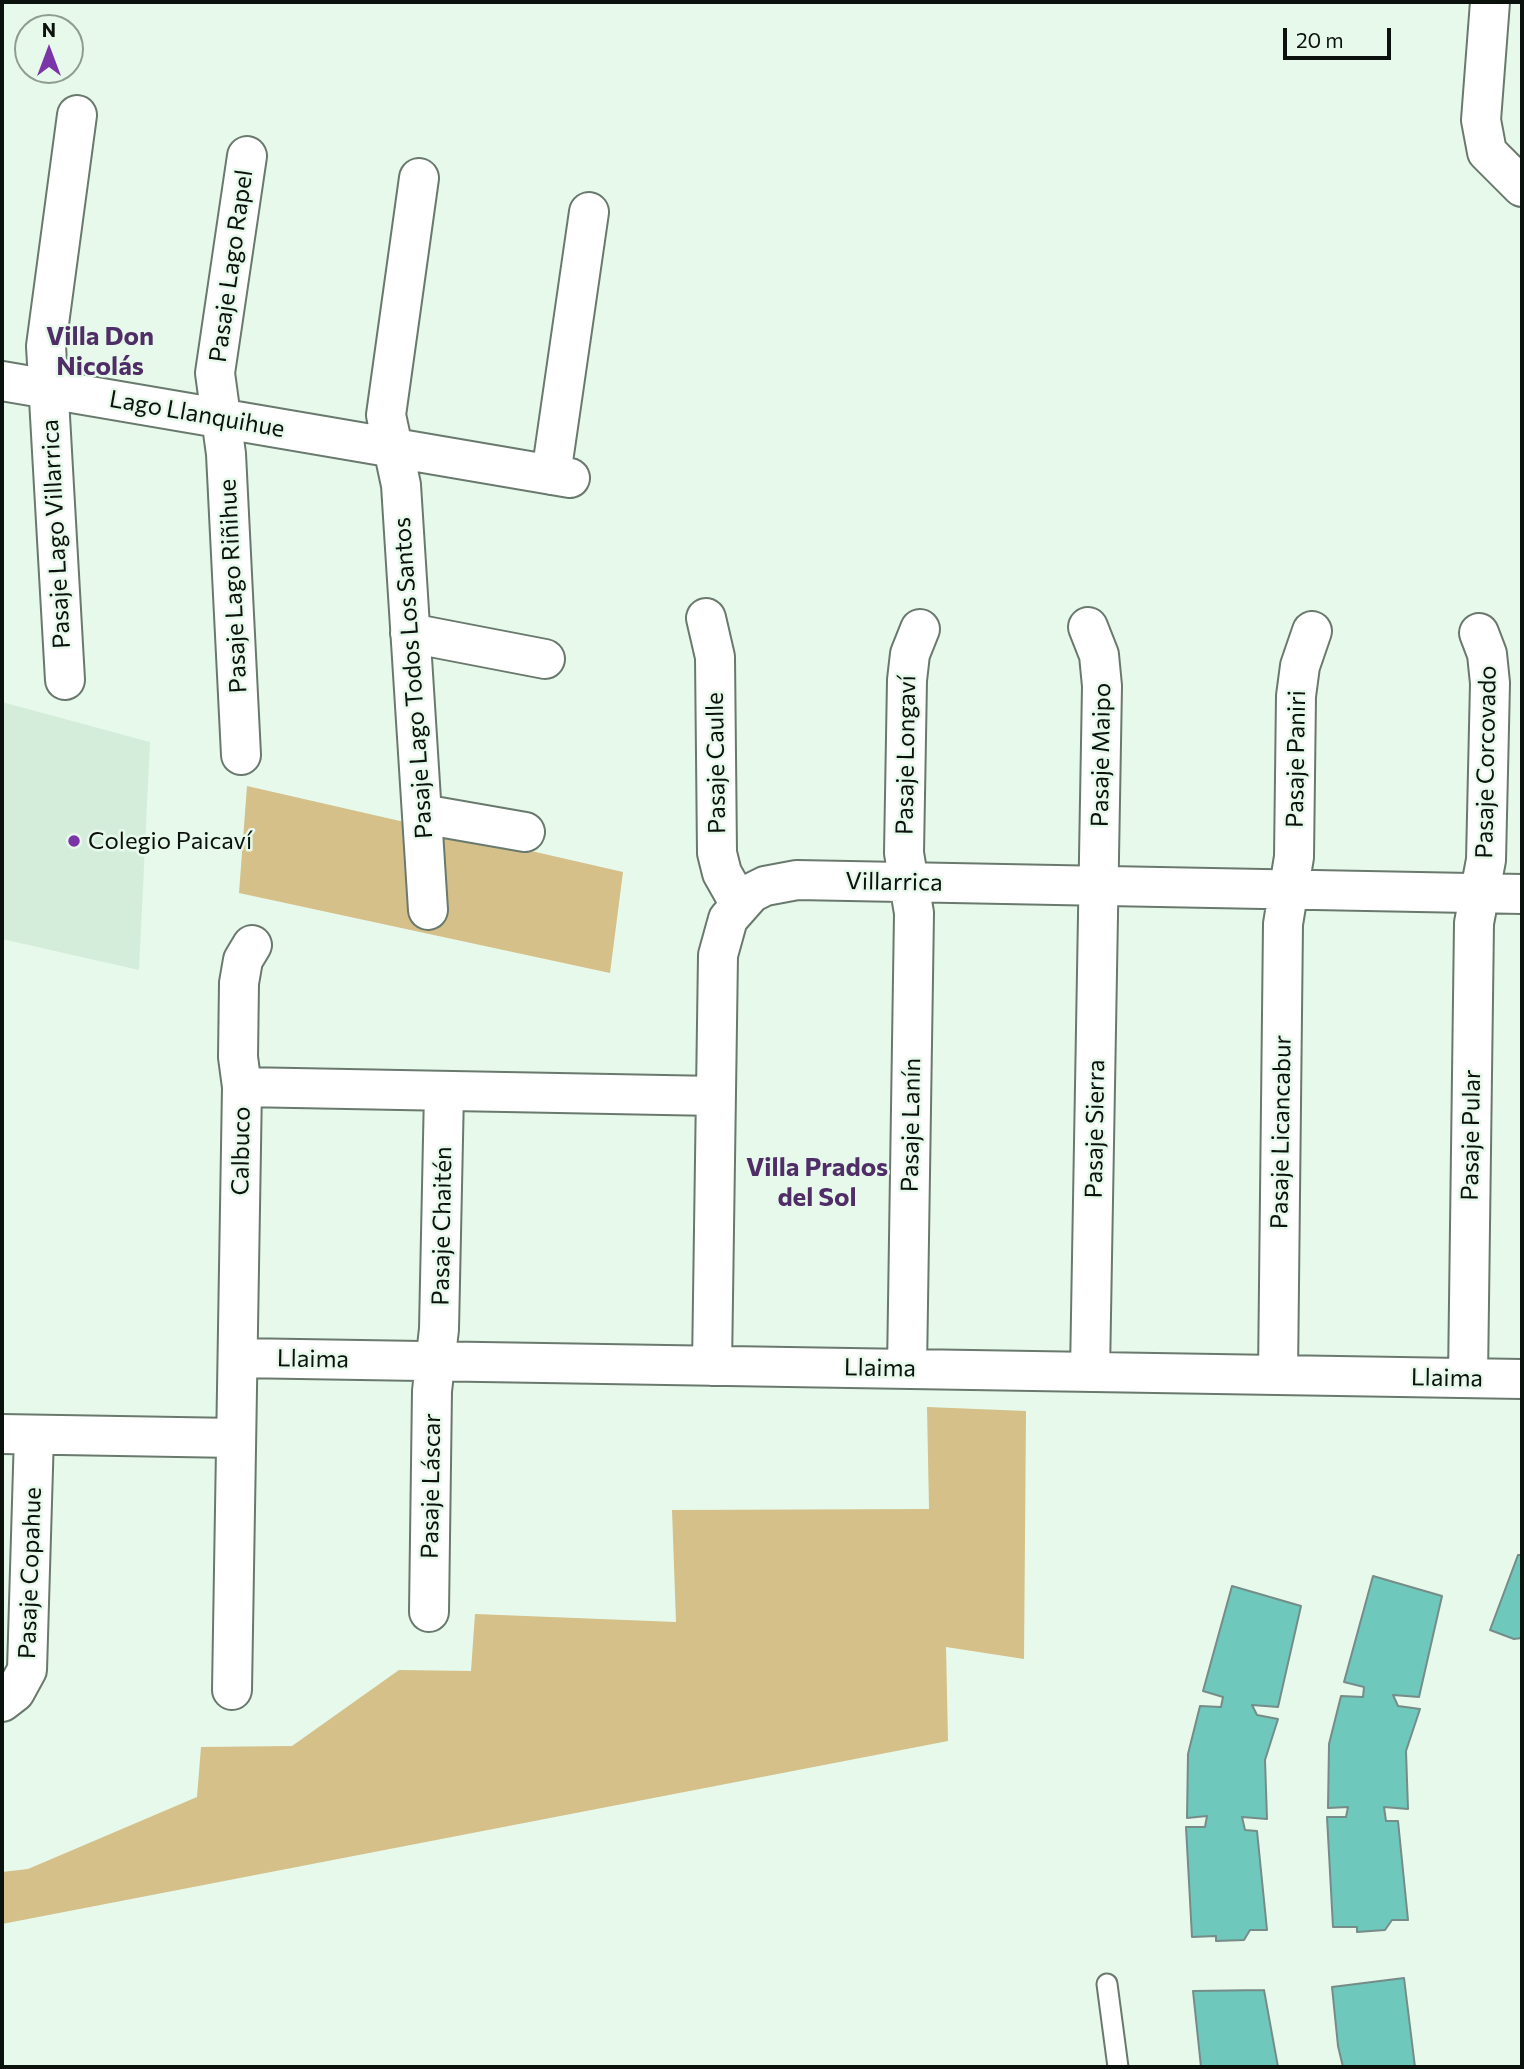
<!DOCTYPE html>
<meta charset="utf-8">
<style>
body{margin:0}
#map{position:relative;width:1524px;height:2069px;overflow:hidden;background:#e7f9eb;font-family:Commissioner,sans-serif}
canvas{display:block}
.frame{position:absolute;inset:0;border:4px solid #0b110c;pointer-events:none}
.north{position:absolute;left:14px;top:14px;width:70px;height:70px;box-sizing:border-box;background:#e7f9eb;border:2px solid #8f9c92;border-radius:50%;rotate:0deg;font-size:19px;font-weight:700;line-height:28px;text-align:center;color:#0b110c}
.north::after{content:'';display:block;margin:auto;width:24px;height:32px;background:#7b35a8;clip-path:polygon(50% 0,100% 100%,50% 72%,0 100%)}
.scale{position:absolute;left:1283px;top:28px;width:108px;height:32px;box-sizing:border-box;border:4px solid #0b110c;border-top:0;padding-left:9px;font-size:21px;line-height:24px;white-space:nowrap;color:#0b110c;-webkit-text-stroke:5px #e7f9eb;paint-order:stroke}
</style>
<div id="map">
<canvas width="1524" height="2069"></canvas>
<div class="frame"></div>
<div class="north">N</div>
<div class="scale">20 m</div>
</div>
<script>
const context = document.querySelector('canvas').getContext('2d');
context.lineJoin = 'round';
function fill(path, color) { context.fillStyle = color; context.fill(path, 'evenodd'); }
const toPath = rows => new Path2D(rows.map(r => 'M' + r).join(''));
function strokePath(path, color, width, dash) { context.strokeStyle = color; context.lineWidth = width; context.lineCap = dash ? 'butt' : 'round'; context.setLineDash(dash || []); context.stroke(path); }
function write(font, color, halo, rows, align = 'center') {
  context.font = font + ' Commissioner,sans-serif'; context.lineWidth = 5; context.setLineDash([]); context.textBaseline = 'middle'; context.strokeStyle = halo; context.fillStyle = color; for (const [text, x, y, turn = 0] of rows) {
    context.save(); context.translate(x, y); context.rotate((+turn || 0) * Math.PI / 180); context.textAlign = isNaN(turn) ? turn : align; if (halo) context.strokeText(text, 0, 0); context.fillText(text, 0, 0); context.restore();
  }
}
fill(toPath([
 [2,702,150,742,139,970,2,939]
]), '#d4edda');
fill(toPath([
 [247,786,623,872,610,973,239,893],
 [927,1407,1026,1411,1024,1659,946,1647,948,1741,2,1924,2,1872,28,1869,197,1797,201,1747,292,1746,399,1670,471,1671,475,1614,676,1622,672,1510,929,1509]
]), '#d4c088');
const building = toPath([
 [1518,1555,1522,1555,1522,1638,1514,1639,1490,1630,1518,1555],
 [1373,1576,1442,1596,1419,1697,1393,1695,1398,1706,1420,1709,1406,1751,1408,1809,1384,1807,1386,1821,1398,1821,1408,1920,1392,1920,1385,1930,1357,1932,1357,1927,1333,1927,1327,1817,1346,1817,1348,1807,1328,1808,1329,1744,1341,1696,1363,1697,1364,1687,1344,1682,1373,1576],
 [1232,1586,1301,1606,1278,1707,1252,1705,1257,1715,1278,1719,1265,1760,1267,1819,1242,1817,1245,1830,1257,1831,1267,1930,1250,1930,1244,1940,1216,1941,1216,1936,1192,1937,1186,1827,1205,1827,1207,1816,1187,1818,1188,1754,1200,1706,1221,1707,1223,1697,1203,1691,1232,1586],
 [1404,1978,1415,2067,1343,2067,1338,2046,1332,1987,1404,1978],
 [1264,1990,1278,2067,1201,2067,1193,1991,1264,1990]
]);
fill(building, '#6fc8bc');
strokePath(building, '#758c88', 2);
const lane = toPath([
 [1107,1984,1118,2067]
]);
const street = toPath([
 [1490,2,1481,120,1487,152,1522,187],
 [419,178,386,415,401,485,428,910],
 [2,381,570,478],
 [551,475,589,212],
 [706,618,715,657,717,853,722,873,739,903],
 [1088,627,1099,655,1102,686,1090,1372],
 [410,633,545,659],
 [65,680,46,346,77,115],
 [241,755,226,454,215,373,247,156],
 [422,814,525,832],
 [242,1087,716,1096],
 [238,1358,1522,1379],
 [712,1366,718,955,728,919,751,893,765,886,797,880,1522,894],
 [907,1369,914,913,904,853,907,680,910,654,920,629],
 [1278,1375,1283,924,1294,857,1296,696,1300,666,1312,631],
 [1468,1378,1474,923,1486,860,1490,683,1487,654,1479,633],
 [2,1434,236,1438],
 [429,1612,432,1391,439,1329,444,1092],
 [232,1690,242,1087,238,1057,239,983,243,960,252,945],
 [2,1702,15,1692,27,1670,34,1435]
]);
strokePath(lane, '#69796d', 23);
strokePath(street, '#69796d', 42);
strokePath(lane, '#fff', 19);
strokePath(street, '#fff', 38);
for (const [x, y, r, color] of [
 [74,841,7,"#7b35a8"]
]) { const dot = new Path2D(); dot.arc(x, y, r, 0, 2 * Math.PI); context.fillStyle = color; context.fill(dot); strokePath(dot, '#e7f9eb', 2.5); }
write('24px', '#0b110c', '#e7f9eb', [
 ["Pasaje Lago Rapel",231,266,-82],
 ["Lago Llanquihue",197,414,10],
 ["Pasaje Lago Villarrica",56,534,-93],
 ["Pasaje Lago Riñihue",233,586,-93],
 ["Pasaje Lago Todos Los Santos",413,678,-94],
 ["Pasaje Longaví",906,755,-89],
 ["Pasaje Maipo",1101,755,-89],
 ["Pasaje Paniri",1296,759,-89],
 ["Pasaje Corcovado",1486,762,-89],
 ["Pasaje Caulle",716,763,-91],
 ["Villarrica",894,882,1],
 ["Pasaje Lanín",911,1125,-89],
 ["Pasaje Sierra",1095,1129,-89],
 ["Pasaje Licancabur",1281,1132,-89],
 ["Pasaje Pular",1471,1135,-89],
 ["Calbuco",241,1151,-89],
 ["Pasaje Chaitén",442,1226,-89],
 ["Llaima",313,1359,1],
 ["Llaima",880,1368,1],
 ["Llaima",1447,1378,1],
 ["Pasaje Láscar",431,1486,-89],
 ["Pasaje Copahue",30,1573,-88]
]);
write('24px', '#0b110c', '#e7f9eb', [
 ["Colegio Paicaví",88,841]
], 'left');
write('bold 26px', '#4f2e67', '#e7f9eb', [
 ["Villa Don",100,336],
 ["Nicolás",100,366],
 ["Villa Prados",817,1167],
 ["del Sol",817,1197]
]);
</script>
